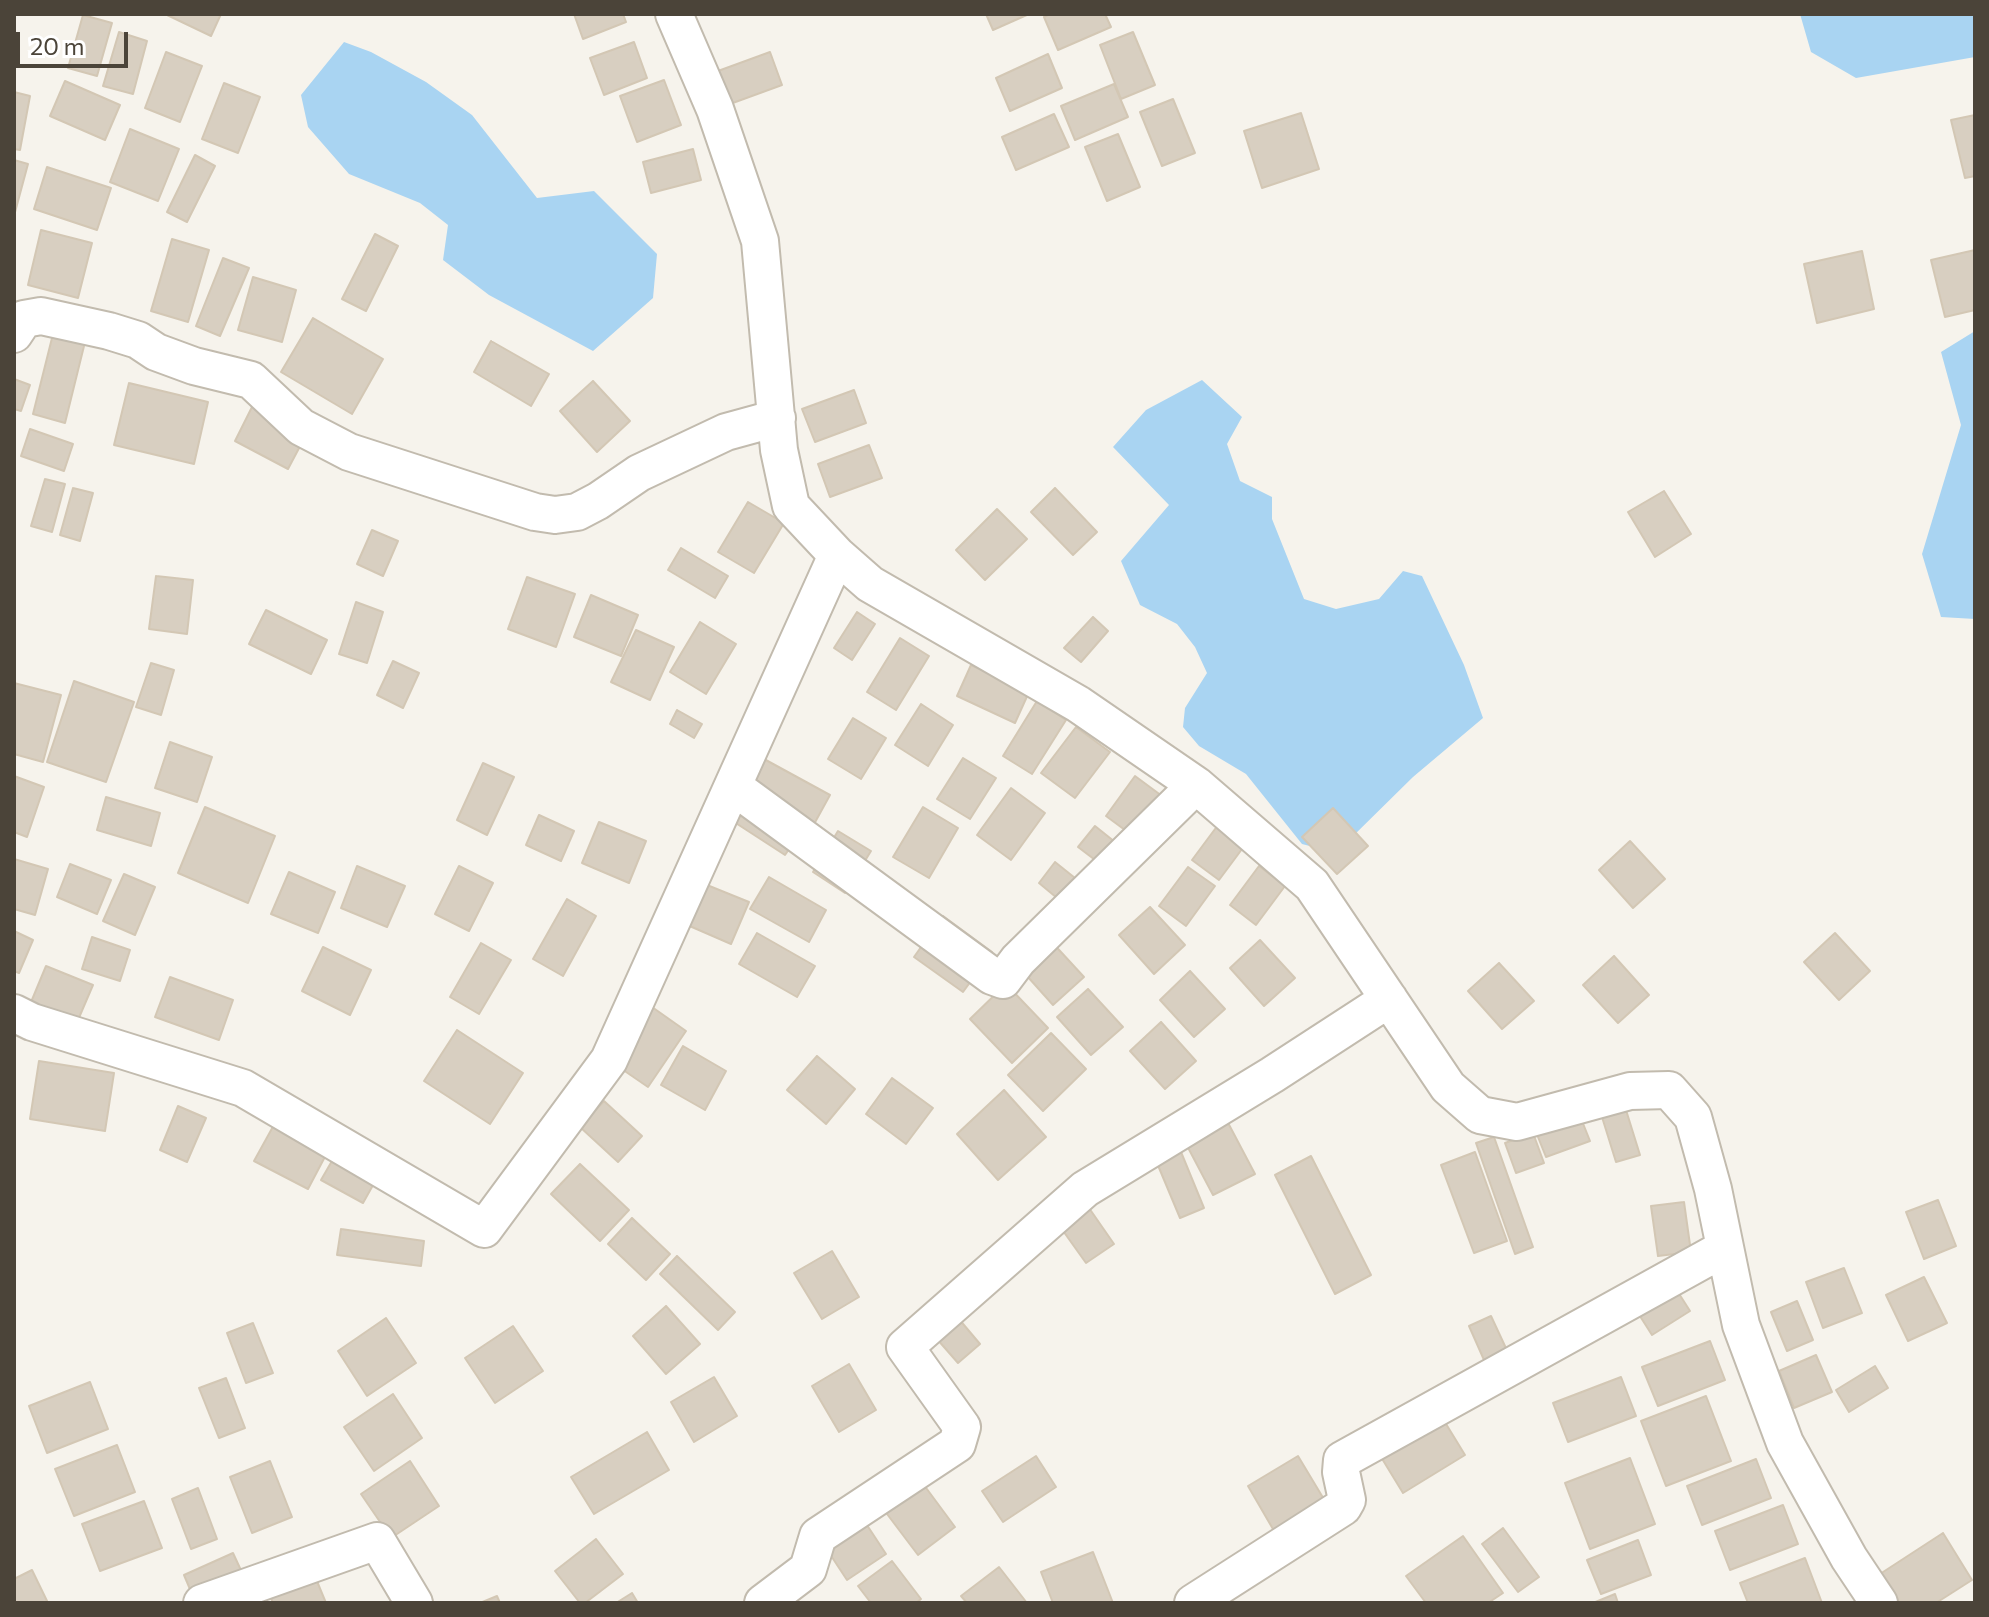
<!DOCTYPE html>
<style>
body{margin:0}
#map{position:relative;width:1989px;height:1617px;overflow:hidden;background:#f6f3ec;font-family:Commissioner,sans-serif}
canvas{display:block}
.frame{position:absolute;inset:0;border:16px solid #4b4439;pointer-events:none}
.scale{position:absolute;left:16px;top:32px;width:112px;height:36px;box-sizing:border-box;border:4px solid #4b4439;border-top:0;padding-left:10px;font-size:24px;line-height:28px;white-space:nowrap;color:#4b4439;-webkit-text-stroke:6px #fff;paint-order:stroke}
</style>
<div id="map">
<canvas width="1989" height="1617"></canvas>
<div class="frame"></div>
<div class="scale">20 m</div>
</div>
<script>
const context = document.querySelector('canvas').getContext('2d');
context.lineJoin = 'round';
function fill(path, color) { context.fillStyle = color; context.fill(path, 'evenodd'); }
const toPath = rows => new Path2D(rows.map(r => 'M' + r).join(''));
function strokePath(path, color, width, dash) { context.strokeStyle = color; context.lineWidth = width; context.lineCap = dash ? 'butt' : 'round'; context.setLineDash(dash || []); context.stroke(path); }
fill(toPath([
 [1800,14,1975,14,1975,57,1856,78,1811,52],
 [344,42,371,52,426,82,472,115,537,198,594,191,657,254,653,298,593,351,489,295,443,260,448,225,420,203,349,174,308,127,301,95],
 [1975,331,1975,619,1941,617,1922,554,1961,425,1941,352],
 [1202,380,1242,417,1227,444,1240,481,1272,497,1272,519,1304,599,1336,609,1379,599,1403,571,1422,576,1464,665,1483,718,1413,777,1349,840,1329,851,1302,844,1246,774,1199,746,1183,727,1185,708,1207,673,1195,647,1177,624,1140,605,1121,561,1169,505,1113,447,1146,410]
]), '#a9d4f2');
const building = toPath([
 [165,14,221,14,211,36,165,14],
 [574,14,623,14,626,22,583,39,574,14],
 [986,14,1029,14,993,30,986,14],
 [1050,14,1105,14,1111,27,1058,50,1044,17,1050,14],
 [83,15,112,23,97,76,68,68,83,15],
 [119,32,147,41,133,94,103,86,119,32],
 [1133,32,1155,85,1121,99,1100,45,1133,32],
 [634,42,647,78,604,95,590,58,634,42],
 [166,52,202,66,180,122,145,108,166,52],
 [770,52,782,85,730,104,718,71,770,52],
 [1048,54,1062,88,1010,111,996,78,1048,54],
 [664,80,681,125,637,142,620,96,664,80],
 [65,81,120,105,105,140,50,116,65,81],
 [224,83,260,97,238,153,202,139,224,83],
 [1114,84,1128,117,1075,140,1061,106,1114,84],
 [14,92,30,96,20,150,14,149,14,92],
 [1173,99,1195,153,1162,166,1140,112,1173,99],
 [1301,113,1319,169,1262,188,1244,131,1301,113],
 [1054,114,1069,147,1016,170,1002,137,1054,114],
 [1975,115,1975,176,1965,178,1951,120,1975,115],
 [130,129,179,149,158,201,110,182,130,129],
 [1118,134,1140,187,1107,201,1085,147,1118,134],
 [693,149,701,180,651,193,643,162,693,149],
 [195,155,215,166,187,222,167,212,195,155],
 [14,160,28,164,14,216,14,160],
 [47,167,111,188,97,230,34,209,47,167],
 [41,230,92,243,78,298,28,285,41,230],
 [375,234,398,246,366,311,342,299,375,234],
 [172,239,209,250,188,322,151,311,172,239],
 [1975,250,1975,310,1945,317,1931,260,1975,250],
 [1862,251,1874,309,1817,323,1804,264,1862,251],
 [223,258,249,268,220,336,196,326,223,258],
 [253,277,296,290,282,342,238,330,253,277],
 [313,318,383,359,352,414,281,372,313,318],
 [53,334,85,342,65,423,33,414,53,334],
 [491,341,549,374,531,406,474,372,491,341],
 [14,379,30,385,21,411,14,409,14,379],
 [593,381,630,421,597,452,560,411,593,381],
 [129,383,208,402,194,464,114,445,129,383],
 [854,390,866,423,815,442,802,409,854,390],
 [253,405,307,433,288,469,235,441,253,405],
 [30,429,73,444,64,471,21,456,30,429],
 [869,445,882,478,830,497,818,464,869,445],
 [45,479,65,484,52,532,31,526,45,479],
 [73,488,93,493,80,541,60,535,73,488],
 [1055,488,1097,532,1073,555,1031,512,1055,488],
 [1664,491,1691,534,1655,557,1628,512,1664,491],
 [748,502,784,523,754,573,718,552,748,502],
 [997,509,1027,539,985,580,956,550,997,509],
 [372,530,398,541,383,576,357,564,372,530],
 [681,548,728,576,715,598,668,570,681,548],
 [156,576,193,580,187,634,149,629,156,576],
 [527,577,575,594,556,647,508,629,527,577],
 [591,595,638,615,621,656,574,637,591,595],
 [356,602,383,612,367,663,339,654,356,602],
 [266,610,327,640,311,674,249,644,266,610],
 [857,612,875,624,852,660,834,648,857,612],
 [1093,617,1108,631,1081,662,1064,648,1093,617],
 [700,622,736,644,706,694,670,672,700,622],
 [636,630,674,647,650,700,611,682,636,630],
 [900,638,929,656,896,710,867,692,900,638],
 [393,661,419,673,403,708,377,695,393,661],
 [151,663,174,670,161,715,136,707,151,663],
 [971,665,1029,692,1015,723,957,696,971,665],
 [74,681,134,702,106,782,47,762,74,681],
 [14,683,61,695,43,762,14,754,14,683],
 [1037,701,1066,720,1032,774,1003,756,1037,701],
 [921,704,953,725,928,766,895,745,921,704],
 [677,710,702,724,694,738,670,724,677,710],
 [853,718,886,738,861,779,828,759,853,718],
 [1076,727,1110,752,1075,798,1041,773,1076,727],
 [170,742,212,757,197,802,155,788,170,742],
 [963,758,996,778,970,819,937,799,963,758],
 [764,759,830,795,813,826,747,790,764,759],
 [483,763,514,777,487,835,457,820,483,763],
 [14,776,44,787,27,837,14,832,14,776],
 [1135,776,1162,796,1133,836,1106,816,1135,776],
 [1011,788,1045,813,1011,860,977,835,1011,788],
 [106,797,160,813,151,846,97,830,106,797],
 [738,802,796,839,785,855,728,818,738,802],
 [205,807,275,836,248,903,178,873,205,807],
 [923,807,958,828,929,878,893,857,923,807],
 [1333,808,1368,846,1337,874,1302,837,1333,808],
 [539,815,574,831,561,861,526,845,539,815],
 [1221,821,1248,841,1219,880,1192,860,1221,821],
 [599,822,646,841,629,883,582,863,599,822],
 [1095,826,1120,846,1103,866,1078,847,1095,826],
 [838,831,871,851,845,893,813,872,838,831],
 [1630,841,1665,879,1633,908,1599,870,1630,841],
 [14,859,48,869,35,915,14,909,14,859],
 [1055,862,1080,882,1063,903,1039,883,1055,862],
 [70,864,111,880,97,914,57,897,70,864],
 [357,866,405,886,387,927,341,908,357,866],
 [459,866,493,883,469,931,435,914,459,866],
 [1259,866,1285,886,1256,925,1230,905,1259,866],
 [1188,867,1215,886,1186,926,1159,906,1188,867],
 [289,872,335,892,318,933,271,914,289,872],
 [124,874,155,887,135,935,103,921,124,874],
 [769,877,826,910,809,942,750,909,769,877],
 [702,883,749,902,731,944,685,924,702,883],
 [567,899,596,916,563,976,533,959,567,899],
 [1150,907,1185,945,1154,974,1119,935,1150,907],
 [943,916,992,952,963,992,914,957,943,916],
 [14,931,33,940,19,973,14,971,14,931],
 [757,933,815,966,797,997,739,964,757,933],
 [1835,933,1870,971,1839,1000,1804,962,1835,933],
 [92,937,130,950,120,981,82,969,92,937],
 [1049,939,1084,977,1053,1005,1019,967,1049,939],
 [1260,940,1295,978,1264,1006,1230,968,1260,940],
 [481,943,511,960,479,1014,450,997,481,943],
 [323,947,371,970,350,1015,302,991,323,947],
 [1614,956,1649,995,1618,1023,1583,985,1614,956],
 [1499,963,1534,1001,1502,1029,1468,991,1499,963],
 [46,966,93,985,75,1027,29,1007,46,966],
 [1190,971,1225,1009,1194,1037,1160,1000,1190,971],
 [170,977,233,1000,219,1040,155,1017,170,977],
 [1006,984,1048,1028,1012,1063,970,1019,1006,984],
 [1088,989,1123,1027,1091,1055,1057,1017,1088,989],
 [652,1007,686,1031,648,1087,613,1063,652,1007],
 [1161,1022,1196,1061,1165,1089,1130,1051,1161,1022],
 [457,1030,523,1073,490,1124,424,1081,457,1030],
 [1051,1033,1086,1069,1043,1111,1008,1075,1051,1033],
 [683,1046,726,1071,705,1110,661,1085,683,1046],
 [817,1056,855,1089,826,1124,787,1090,817,1056],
 [39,1061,114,1073,105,1131,30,1119,39,1061],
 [892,1078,933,1108,906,1144,866,1114,892,1078],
 [1004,1090,1046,1137,998,1180,957,1134,1004,1090],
 [604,1101,642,1136,618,1162,580,1127,604,1101],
 [178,1106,206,1118,187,1162,160,1150,178,1106],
 [1626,1110,1640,1155,1616,1162,1602,1117,1626,1110],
 [1580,1116,1590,1141,1546,1157,1536,1132,1580,1116],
 [1226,1119,1255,1174,1213,1195,1184,1140,1226,1119],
 [275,1123,328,1151,308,1189,254,1161,275,1123],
 [1533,1133,1544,1163,1516,1173,1505,1143,1533,1133],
 [1494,1137,1533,1247,1515,1254,1476,1143,1494,1137],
 [1181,1152,1204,1208,1180,1218,1157,1163,1181,1152],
 [1475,1152,1507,1241,1474,1253,1441,1165,1475,1152],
 [336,1154,377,1178,363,1203,321,1180,336,1154],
 [1311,1156,1371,1275,1335,1294,1275,1175,1311,1156],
 [580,1164,629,1210,600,1241,551,1194,580,1164],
 [1938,1200,1956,1246,1924,1259,1906,1212,1938,1200],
 [1684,1202,1691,1252,1658,1256,1651,1206,1684,1202],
 [1089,1208,1114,1244,1086,1263,1061,1228,1089,1208],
 [632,1218,670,1254,646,1280,608,1244,632,1218],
 [341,1229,424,1241,421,1266,337,1255,341,1229],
 [832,1251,859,1297,822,1319,794,1273,832,1251],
 [677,1256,735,1312,718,1330,660,1274,677,1256],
 [1844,1268,1862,1313,1823,1328,1806,1282,1844,1268],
 [1924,1277,1947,1323,1908,1341,1886,1295,1924,1277],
 [1676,1289,1690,1311,1652,1335,1638,1313,1676,1289],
 [1797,1301,1813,1340,1787,1351,1771,1312,1797,1301],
 [666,1306,700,1344,666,1374,633,1336,666,1306],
 [953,1312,980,1344,958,1363,930,1331,953,1312],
 [1491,1316,1511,1359,1488,1369,1469,1326,1491,1316],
 [386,1318,416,1363,367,1396,338,1351,386,1318],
 [253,1323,273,1373,246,1383,227,1333,253,1323],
 [513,1326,543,1371,495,1403,465,1358,513,1326],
 [1710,1341,1725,1380,1658,1406,1642,1367,1710,1341],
 [1816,1355,1832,1392,1794,1408,1779,1371,1816,1355],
 [849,1364,876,1410,839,1432,812,1386,849,1364],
 [1875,1366,1888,1388,1849,1412,1836,1390,1875,1366],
 [714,1377,737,1416,694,1442,671,1402,714,1377],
 [1621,1377,1636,1416,1568,1442,1553,1403,1621,1377],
 [226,1378,245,1428,219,1438,199,1388,226,1378],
 [90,1382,108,1429,47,1453,29,1406,90,1382],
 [393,1394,422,1438,374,1471,344,1427,393,1394],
 [1706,1396,1731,1461,1666,1486,1641,1421,1706,1396],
 [1443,1419,1465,1455,1403,1493,1381,1457,1443,1419],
 [647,1432,669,1470,594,1514,571,1477,647,1432],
 [117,1445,135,1492,74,1516,55,1469,117,1445],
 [1036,1456,1056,1487,1003,1522,982,1491,1036,1456],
 [1298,1456,1328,1506,1277,1536,1248,1486,1298,1456],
 [1630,1458,1655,1524,1590,1549,1565,1483,1630,1458],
 [1756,1459,1771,1498,1702,1525,1687,1486,1756,1459],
 [270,1461,292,1517,252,1533,230,1477,270,1461],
 [410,1461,439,1506,391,1538,361,1494,410,1461],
 [918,1477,955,1527,918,1555,881,1506,918,1477],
 [198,1488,217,1539,191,1549,172,1499,198,1488],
 [144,1501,162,1548,100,1571,82,1524,144,1501],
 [1783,1505,1798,1544,1730,1570,1715,1531,1783,1505],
 [861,1516,886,1554,847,1580,822,1542,861,1516],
 [1503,1528,1539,1577,1518,1592,1482,1544,1503,1528],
 [1943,1533,1972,1580,1936,1603,1899,1603,1880,1574,1943,1533],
 [1463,1536,1503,1593,1488,1603,1426,1603,1406,1576,1463,1536],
 [596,1539,623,1574,585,1603,580,1603,555,1571,596,1539],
 [1638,1540,1651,1575,1601,1594,1587,1560,1638,1540],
 [1093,1552,1113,1603,1053,1603,1041,1572,1093,1552],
 [233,1553,245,1579,195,1601,184,1575,233,1553],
 [1805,1558,1822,1603,1748,1603,1740,1583,1805,1558],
 [892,1561,921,1599,916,1603,871,1603,858,1586,892,1561],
 [999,1567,1027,1603,967,1603,961,1596,999,1567],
 [32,1570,48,1603,14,1603,14,1579,32,1570],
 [314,1574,326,1603,273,1603,269,1593,314,1574],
 [632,1593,638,1603,616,1603,632,1593],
 [1615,1594,1618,1603,1593,1603,1615,1594],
 [497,1596,500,1603,480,1603,497,1596]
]);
fill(building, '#d8cfc1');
strokePath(building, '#d3c7b4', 2);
const minor = toPath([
 [674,14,715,109,760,241,779,450,791,506,837,555,870,584,1078,704,1196,785,1312,885,1448,1087,1480,1115,1517,1122,1630,1091,1669,1090,1693,1117,1713,1189,1741,1325,1785,1443,1849,1558,1879,1603],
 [14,334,24,319,41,316,109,331,138,340,156,352,194,366,251,380,301,427,349,452,535,512,555,515,577,512,598,501,639,473,726,432,777,418],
 [734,787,992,976,1003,980,1018,960,1196,785],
 [14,1013,32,1022,243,1088,484,1229,609,1060,837,555],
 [202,1603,377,1541,414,1603],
 [763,1603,808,1569,818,1536,957,1444,962,1427,905,1347,1085,1189,1272,1075,1389,999],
 [1193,1603,1343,1507,1347,1500,1341,1472,1342,1460,1725,1248]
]);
strokePath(minor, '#c2bbae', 40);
strokePath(minor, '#fff', 36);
</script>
